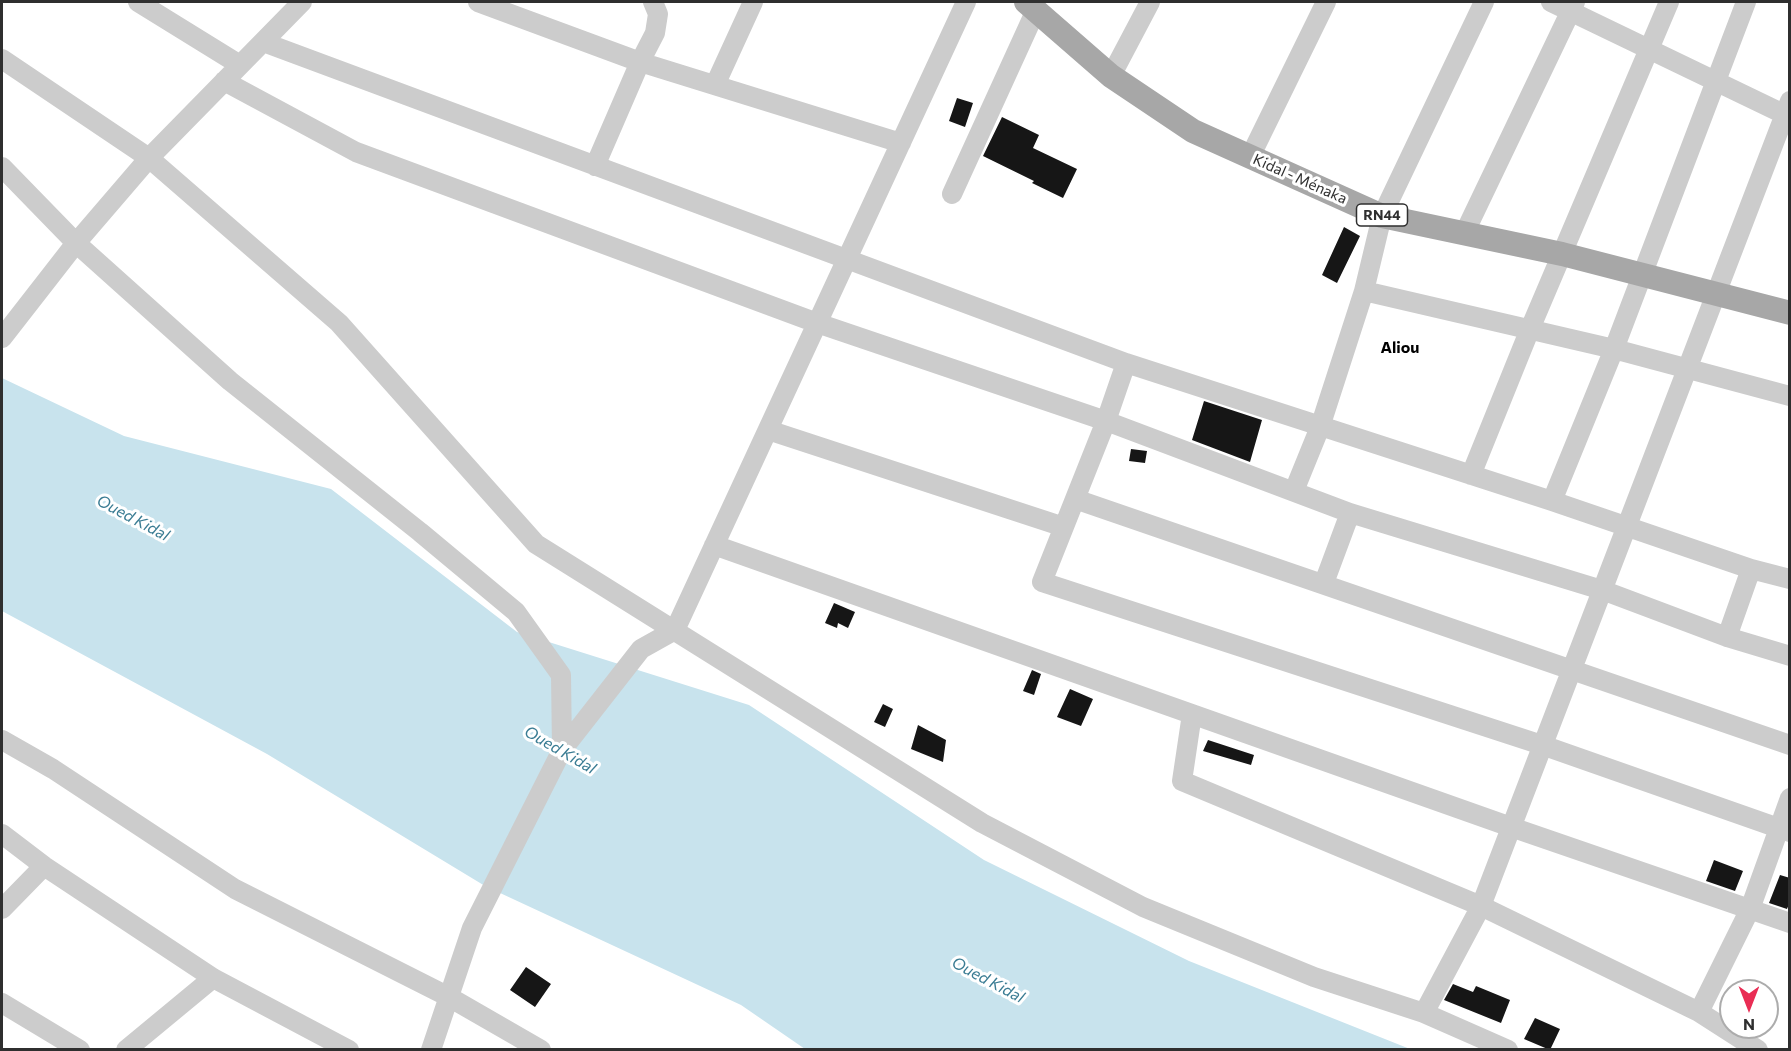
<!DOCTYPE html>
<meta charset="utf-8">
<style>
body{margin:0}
#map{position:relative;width:1791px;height:1051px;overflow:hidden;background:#fff;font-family:Commissioner,sans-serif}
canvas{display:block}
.frame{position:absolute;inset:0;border:3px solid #2f2f2f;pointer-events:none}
.north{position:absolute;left:1719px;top:979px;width:60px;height:60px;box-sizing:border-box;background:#fff;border:2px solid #acacac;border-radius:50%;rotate:180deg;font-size:16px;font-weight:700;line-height:24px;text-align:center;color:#2f2f2f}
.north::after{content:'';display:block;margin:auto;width:21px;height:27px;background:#e92d54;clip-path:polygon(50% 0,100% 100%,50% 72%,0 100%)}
</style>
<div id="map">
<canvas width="1791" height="1051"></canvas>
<div class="frame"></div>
<div class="north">N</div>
</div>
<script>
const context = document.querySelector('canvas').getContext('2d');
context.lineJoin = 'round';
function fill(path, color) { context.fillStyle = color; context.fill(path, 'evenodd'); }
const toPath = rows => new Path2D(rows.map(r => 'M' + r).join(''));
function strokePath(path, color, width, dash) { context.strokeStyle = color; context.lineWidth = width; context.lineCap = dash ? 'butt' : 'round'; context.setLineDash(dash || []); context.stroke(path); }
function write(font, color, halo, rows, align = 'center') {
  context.font = font + ' Commissioner,sans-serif'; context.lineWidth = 6; context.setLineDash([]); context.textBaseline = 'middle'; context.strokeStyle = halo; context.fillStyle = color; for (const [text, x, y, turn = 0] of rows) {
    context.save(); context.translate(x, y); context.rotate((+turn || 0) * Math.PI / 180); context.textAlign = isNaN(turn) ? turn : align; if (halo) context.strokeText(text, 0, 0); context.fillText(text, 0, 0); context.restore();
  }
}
fill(toPath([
 [2,378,124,436,331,489,517,632,749,705,984,860,1189,961,1410,1049,805,1049,741,1005,485,886,267,754,2,611]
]), '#c8e3ed');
fill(toPath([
 [957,98,973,103,965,127,949,121],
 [1002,117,1039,135,1033,148,1077,169,1063,198,1032,183,1034,181,983,156],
 [1344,227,1360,236,1337,283,1322,275],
 [1204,401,1262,420,1250,462,1192,440],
 [1131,449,1147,451,1145,463,1129,461],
 [834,603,855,612,848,628,838,623,837,628,825,623],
 [1032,670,1041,674,1034,695,1023,691],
 [1070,689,1093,699,1081,726,1057,717],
 [883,704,893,709,885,727,874,722],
 [918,725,946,740,943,762,911,749],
 [1208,740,1254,755,1251,765,1203,751],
 [1714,860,1743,871,1735,891,1706,881],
 [1780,875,1790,878,1790,902,1787,909,1769,903],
 [526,967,551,984,535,1007,510,990],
 [1453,984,1473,992,1476,986,1510,1000,1501,1023,1444,1000],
 [1535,1018,1560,1029,1550,1050,1524,1039]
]), '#161616');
strokePath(toPath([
 [138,2,240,65],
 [478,2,640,62,901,143],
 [1551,2,1790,117],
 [263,42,1126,363,1552,501,1751,569,1790,579],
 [2,59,149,158,339,323,536,544,982,823,1143,907,1314,977,1424,1013,1508,1050],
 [1111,76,1150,2],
 [224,81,356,152,817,323,1106,421,1350,513,1602,590,1727,637,1790,656],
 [715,85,753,2],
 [1250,157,1326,2],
 [595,166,640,62,655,33,658,14,653,2],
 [2,167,76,243,230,381,420,532,516,612,561,675,562,750],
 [952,194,1036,10],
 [1464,234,1575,2],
 [1364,291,1614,349,1790,396],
 [2,338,76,243,149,158,302,2],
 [1126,363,1106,421,1042,582,1542,745,1790,832],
 [768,430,1064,527],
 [1471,475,1530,329,1669,2],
 [1294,491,1320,427,1364,291,1382,216,1484,2],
 [1075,499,1790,745],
 [1552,501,1614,349,1746,2],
 [714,545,1511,827,1790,923],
 [1324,583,1350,513],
 [1727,637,1751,569],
 [1192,714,1182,781,1481,906,1699,1012,1758,1050],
 [2,740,53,769,235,889,449,997,541,1050],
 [2,834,44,866,213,978,349,1050],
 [2,909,44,866],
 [2,1003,80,1050],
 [1699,1012,1750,909,1790,798],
 [1424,1013,1481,906,1790,101],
 [126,1050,213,978],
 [431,1050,472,928,562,750,641,649,675,630,966,2]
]), '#ccc', 20);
strokePath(toPath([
 [1026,2,1111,76,1193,131,1382,216,1562,254,1790,313]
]), '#a7a7a7', 24);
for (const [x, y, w] of [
 [1382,215,51]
]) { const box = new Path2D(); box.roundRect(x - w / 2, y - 11, w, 22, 4.5); context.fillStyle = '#fff'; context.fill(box); strokePath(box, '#2f2f2f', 1.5); }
write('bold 14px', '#2f2f2f', null, [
 ["RN44",1382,215]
]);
write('15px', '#2f2f2f', '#fff', [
 ["Kidal - Ménaka",1300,179,24]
]);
write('bold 16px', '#000', '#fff', [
 ["Aliou",1400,348]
]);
write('italic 16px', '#3a7c93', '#fff', [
 ["Oued Kidal",133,518,28],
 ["Oued Kidal",560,750,30],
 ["Oued Kidal",988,980,28]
]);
</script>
